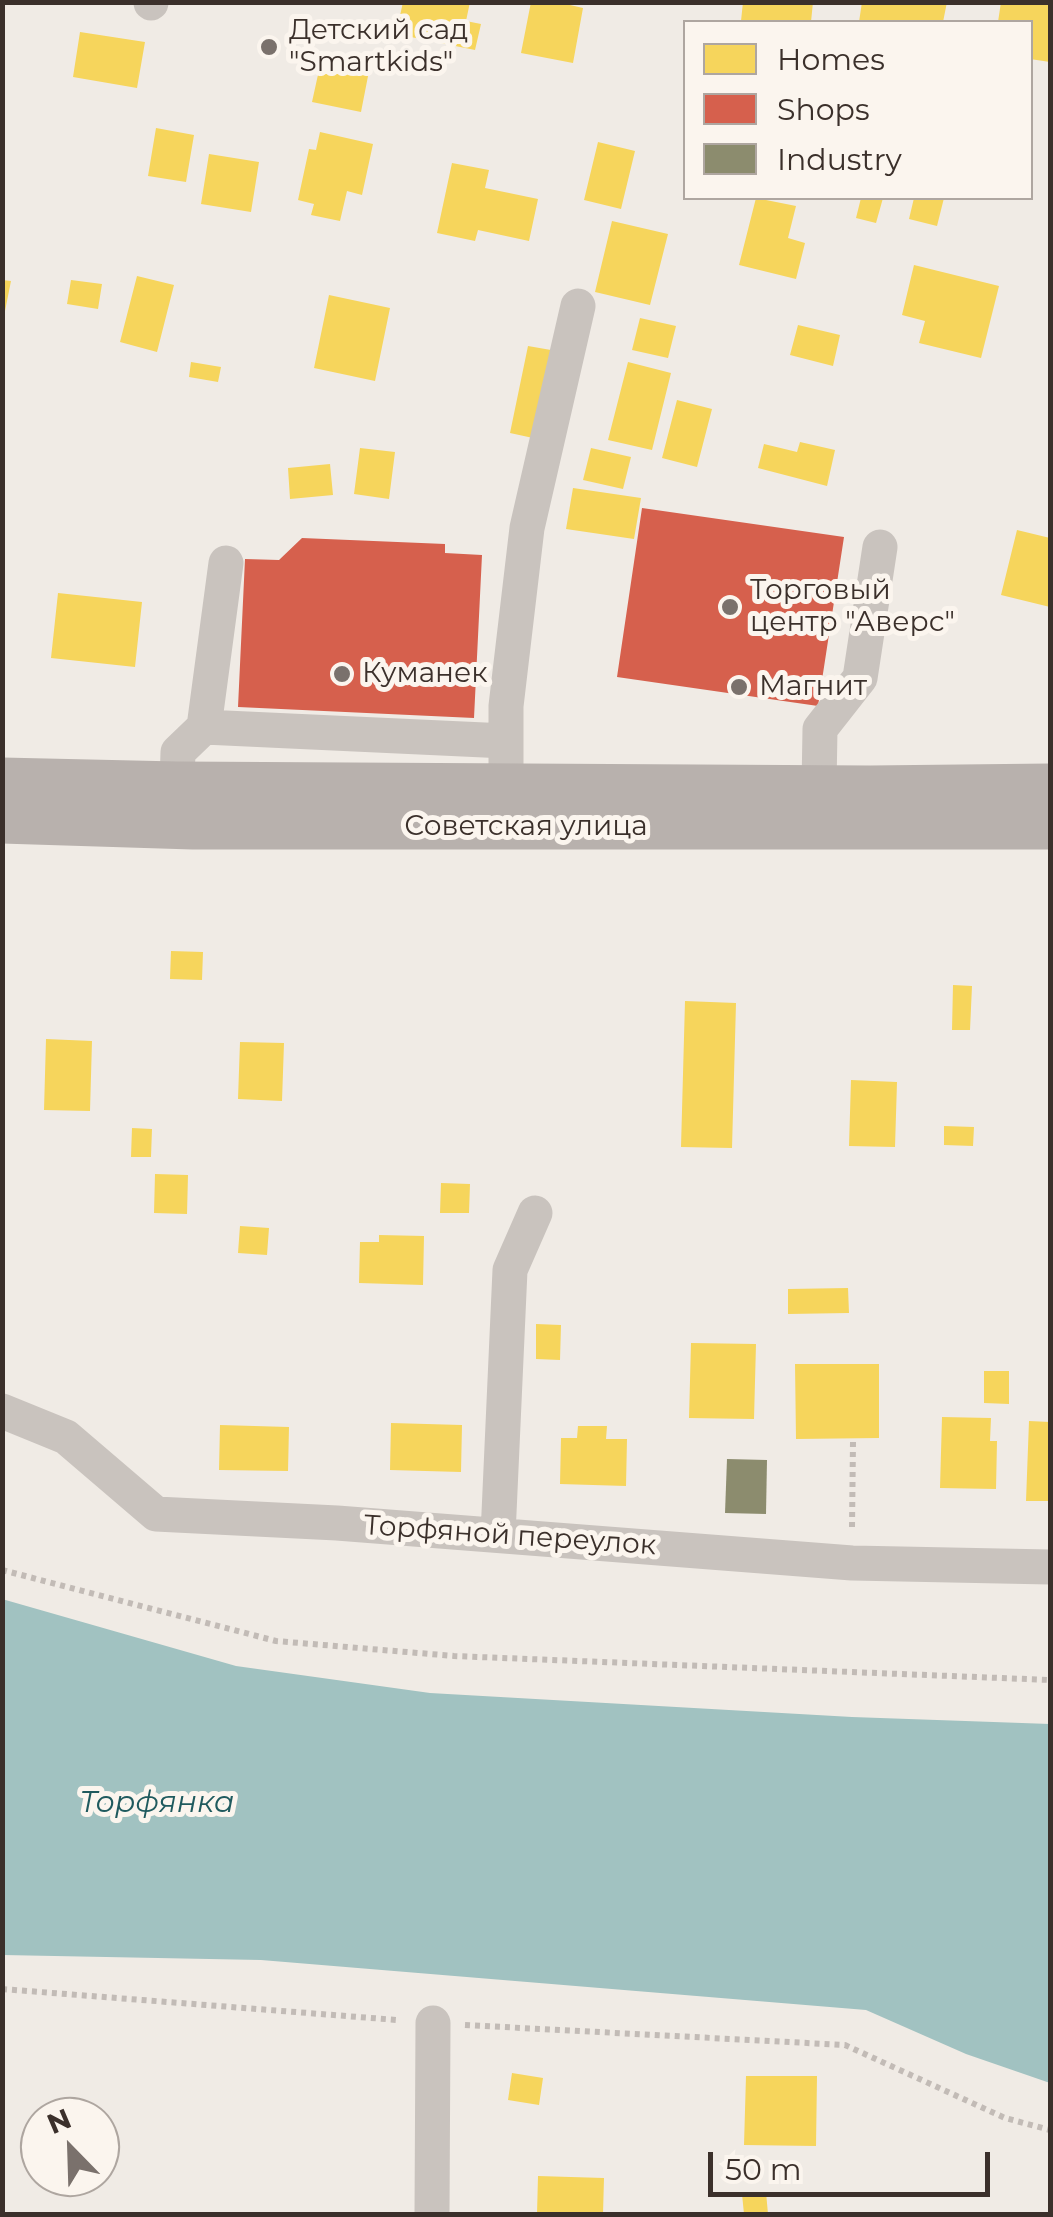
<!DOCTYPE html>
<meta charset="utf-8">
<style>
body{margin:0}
#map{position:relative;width:1053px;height:2217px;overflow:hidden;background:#f0ebe5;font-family:Montserrat,sans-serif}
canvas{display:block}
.frame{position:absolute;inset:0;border:5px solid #3b302b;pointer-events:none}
.legend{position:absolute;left:683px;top:20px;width:350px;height:180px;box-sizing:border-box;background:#fbf5ee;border:2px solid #aea6a0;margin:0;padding:12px 18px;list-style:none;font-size:30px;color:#3b302b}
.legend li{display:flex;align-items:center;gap:20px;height:50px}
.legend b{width:50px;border:2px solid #aea6a0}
.north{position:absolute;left:20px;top:2097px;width:100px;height:100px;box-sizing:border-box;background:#fbf5ee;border:2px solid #aea6a0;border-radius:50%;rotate:337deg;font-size:28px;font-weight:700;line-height:40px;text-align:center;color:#3b302b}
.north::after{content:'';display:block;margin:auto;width:35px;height:45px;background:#7a716c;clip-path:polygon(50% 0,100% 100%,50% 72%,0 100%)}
.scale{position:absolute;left:708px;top:2152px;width:282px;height:45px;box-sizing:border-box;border:5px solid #3b302b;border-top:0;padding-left:12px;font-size:30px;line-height:35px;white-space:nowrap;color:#3b302b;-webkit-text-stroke:8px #fbf5ee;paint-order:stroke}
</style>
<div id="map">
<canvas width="1053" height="2217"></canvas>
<div class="frame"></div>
<ul class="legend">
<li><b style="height:28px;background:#f6d55c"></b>Homes</li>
<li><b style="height:28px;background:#d6604d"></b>Shops</li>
<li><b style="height:28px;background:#8c8c6e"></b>Industry</li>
</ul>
<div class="north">N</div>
<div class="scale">50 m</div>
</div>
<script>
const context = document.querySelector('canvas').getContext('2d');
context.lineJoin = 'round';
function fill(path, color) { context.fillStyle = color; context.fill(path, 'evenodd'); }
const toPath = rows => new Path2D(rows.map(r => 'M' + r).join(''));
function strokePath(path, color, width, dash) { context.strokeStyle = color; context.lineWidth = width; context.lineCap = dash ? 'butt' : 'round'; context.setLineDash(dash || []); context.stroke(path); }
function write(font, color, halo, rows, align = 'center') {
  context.font = font + ' Montserrat,sans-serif'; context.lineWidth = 10; context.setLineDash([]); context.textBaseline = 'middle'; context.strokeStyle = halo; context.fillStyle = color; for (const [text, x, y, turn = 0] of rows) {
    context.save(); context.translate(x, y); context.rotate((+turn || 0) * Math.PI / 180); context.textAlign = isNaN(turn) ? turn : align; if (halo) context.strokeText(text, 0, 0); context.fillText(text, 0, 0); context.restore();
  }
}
fill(toPath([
 [2,1599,236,1666,430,1693,852,1717,1050,1724,1050,2083,966,2054,866,2010,261,1960,3,1955]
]), '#a1c2c1');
fill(toPath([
 [403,2,470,2,466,21,481,24,475,50,396,34],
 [531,2,557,2,583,8,573,63,521,53],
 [743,2,813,2,811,22,741,21],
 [862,2,947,2,943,22,859,22],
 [1001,2,1050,2,1050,62,1030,59,1030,22,998,22],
 [80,32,145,42,137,88,73,77],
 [321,61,369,71,361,112,312,102],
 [156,128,194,135,186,182,148,176],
 [320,132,373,144,362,195,347,191,340,221,311,215,314,204,298,200,309,149,316,150],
 [598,142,635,151,621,209,584,200],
 [209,154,259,162,251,212,201,204],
 [452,163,489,170,485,188,538,199,529,241,478,230,475,241,437,233],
 [756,198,796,206,788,238,805,243,796,279,739,265],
 [861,198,883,198,876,223,856,218],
 [914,198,944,198,937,226,909,219],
 [612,221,668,234,650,305,595,292],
 [914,265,999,286,981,358,919,343,925,321,902,315],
 [137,276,174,285,157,352,120,342],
 [2,280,11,281,4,316,2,316],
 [71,280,102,284,98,309,67,304],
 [329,295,390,308,375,381,314,368],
 [640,318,676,326,668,358,632,350],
 [798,325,840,335,833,366,790,355],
 [528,346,551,350,533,438,510,433],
 [191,362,221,367,218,382,189,377],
 [628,362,671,373,652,450,608,440],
 [677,400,712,409,697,467,662,458],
 [800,442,835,450,827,486,758,468,764,444,797,452],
 [360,448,395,452,389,499,354,494],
 [591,448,631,457,623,489,583,480],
 [330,464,333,495,290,499,288,468],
 [573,488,641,498,634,539,566,529],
 [1017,530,1050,538,1050,607,1001,595],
 [58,593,142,602,135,667,51,658],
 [171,951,203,952,202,980,170,979],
 [953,985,972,986,970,1030,952,1030],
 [685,1001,736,1003,732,1148,681,1147],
 [46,1039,92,1041,90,1111,44,1110],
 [240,1042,284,1043,282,1101,238,1099],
 [851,1080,897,1082,895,1147,849,1146],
 [944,1126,974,1127,973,1146,944,1145],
 [132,1128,152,1129,151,1157,131,1157],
 [155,1174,188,1175,187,1214,154,1213],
 [441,1183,470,1184,469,1213,440,1213],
 [240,1226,269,1228,267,1255,238,1253],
 [379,1235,424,1236,423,1285,359,1283,360,1242,379,1242],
 [848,1288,849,1313,788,1314,788,1289],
 [536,1324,561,1325,560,1360,536,1359],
 [691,1343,756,1344,754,1419,689,1418],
 [795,1364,879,1364,879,1438,796,1439],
 [984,1371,1009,1371,1009,1404,984,1403],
 [942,1417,991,1418,990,1441,997,1441,996,1489,940,1488],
 [1029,1421,1050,1422,1050,1501,1026,1501],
 [391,1423,462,1425,461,1472,390,1470],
 [220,1425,289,1427,288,1471,219,1470],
 [578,1426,607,1426,606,1439,627,1439,626,1486,560,1484,561,1438,577,1438],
 [512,2073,543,2078,539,2105,508,2100],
 [746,2076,817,2076,816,2146,744,2145],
 [538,2176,604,2178,603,2214,537,2214],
 [766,2192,768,2214,744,2214,742,2194]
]), '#f6d55c');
fill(toPath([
 [642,508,844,537,818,706,617,677],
 [302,538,445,544,445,553,482,555,474,718,238,707,245,559,279,560]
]), '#d6604d');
fill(toPath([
 [727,1459,767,1460,766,1514,725,1513]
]), '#8c8c6e');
strokePath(toPath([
 [852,1527,853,1442],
 [2,1570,276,1641,454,1656,1050,1680],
 [2,1989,397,2020],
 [465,2025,845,2045,1005,2118,1050,2130]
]), '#c2bbb6', 6, [5, 5]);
strokePath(toPath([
 [151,3,151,2],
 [204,727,226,563],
 [177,784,178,752,204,727,506,741],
 [506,786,506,706,527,528,578,306],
 [819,787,820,729,860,678,880,547],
 [2,1411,66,1437,156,1514,337,1523,852,1563,1050,1567],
 [498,1535,510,1270,535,1213],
 [432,2214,433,2023]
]), '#c9c3be', 35);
strokePath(toPath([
 [2,780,177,784,870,788,1050,786],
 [2,821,193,827,1050,827]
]), '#b8b1ad', 45);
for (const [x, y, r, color] of [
 [269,47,10,"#7a716c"],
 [730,607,10,"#7a716c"],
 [342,674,10,"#7a716c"],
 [739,687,10,"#7a716c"]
]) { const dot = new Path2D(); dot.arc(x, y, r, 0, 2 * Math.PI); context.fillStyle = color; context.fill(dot); strokePath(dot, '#fbf5ee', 4); }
write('28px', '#3b302b', '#fbf5ee', [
 ["Детский сад",289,31],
 ["\"Smartkids\"",289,63],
 ["Торговый",750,591],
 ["центр \"Аверс\"",750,623],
 ["Куманек",362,674],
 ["Магнит",759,687]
], 'left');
write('28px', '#3b302b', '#fbf5ee', [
 ["Советская улица",526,827],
 ["Торфяной переулок",510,1536,4]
]);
write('italic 30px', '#1f5a5e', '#fbf5ee', [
 ["Торфянка",157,1803]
]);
</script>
